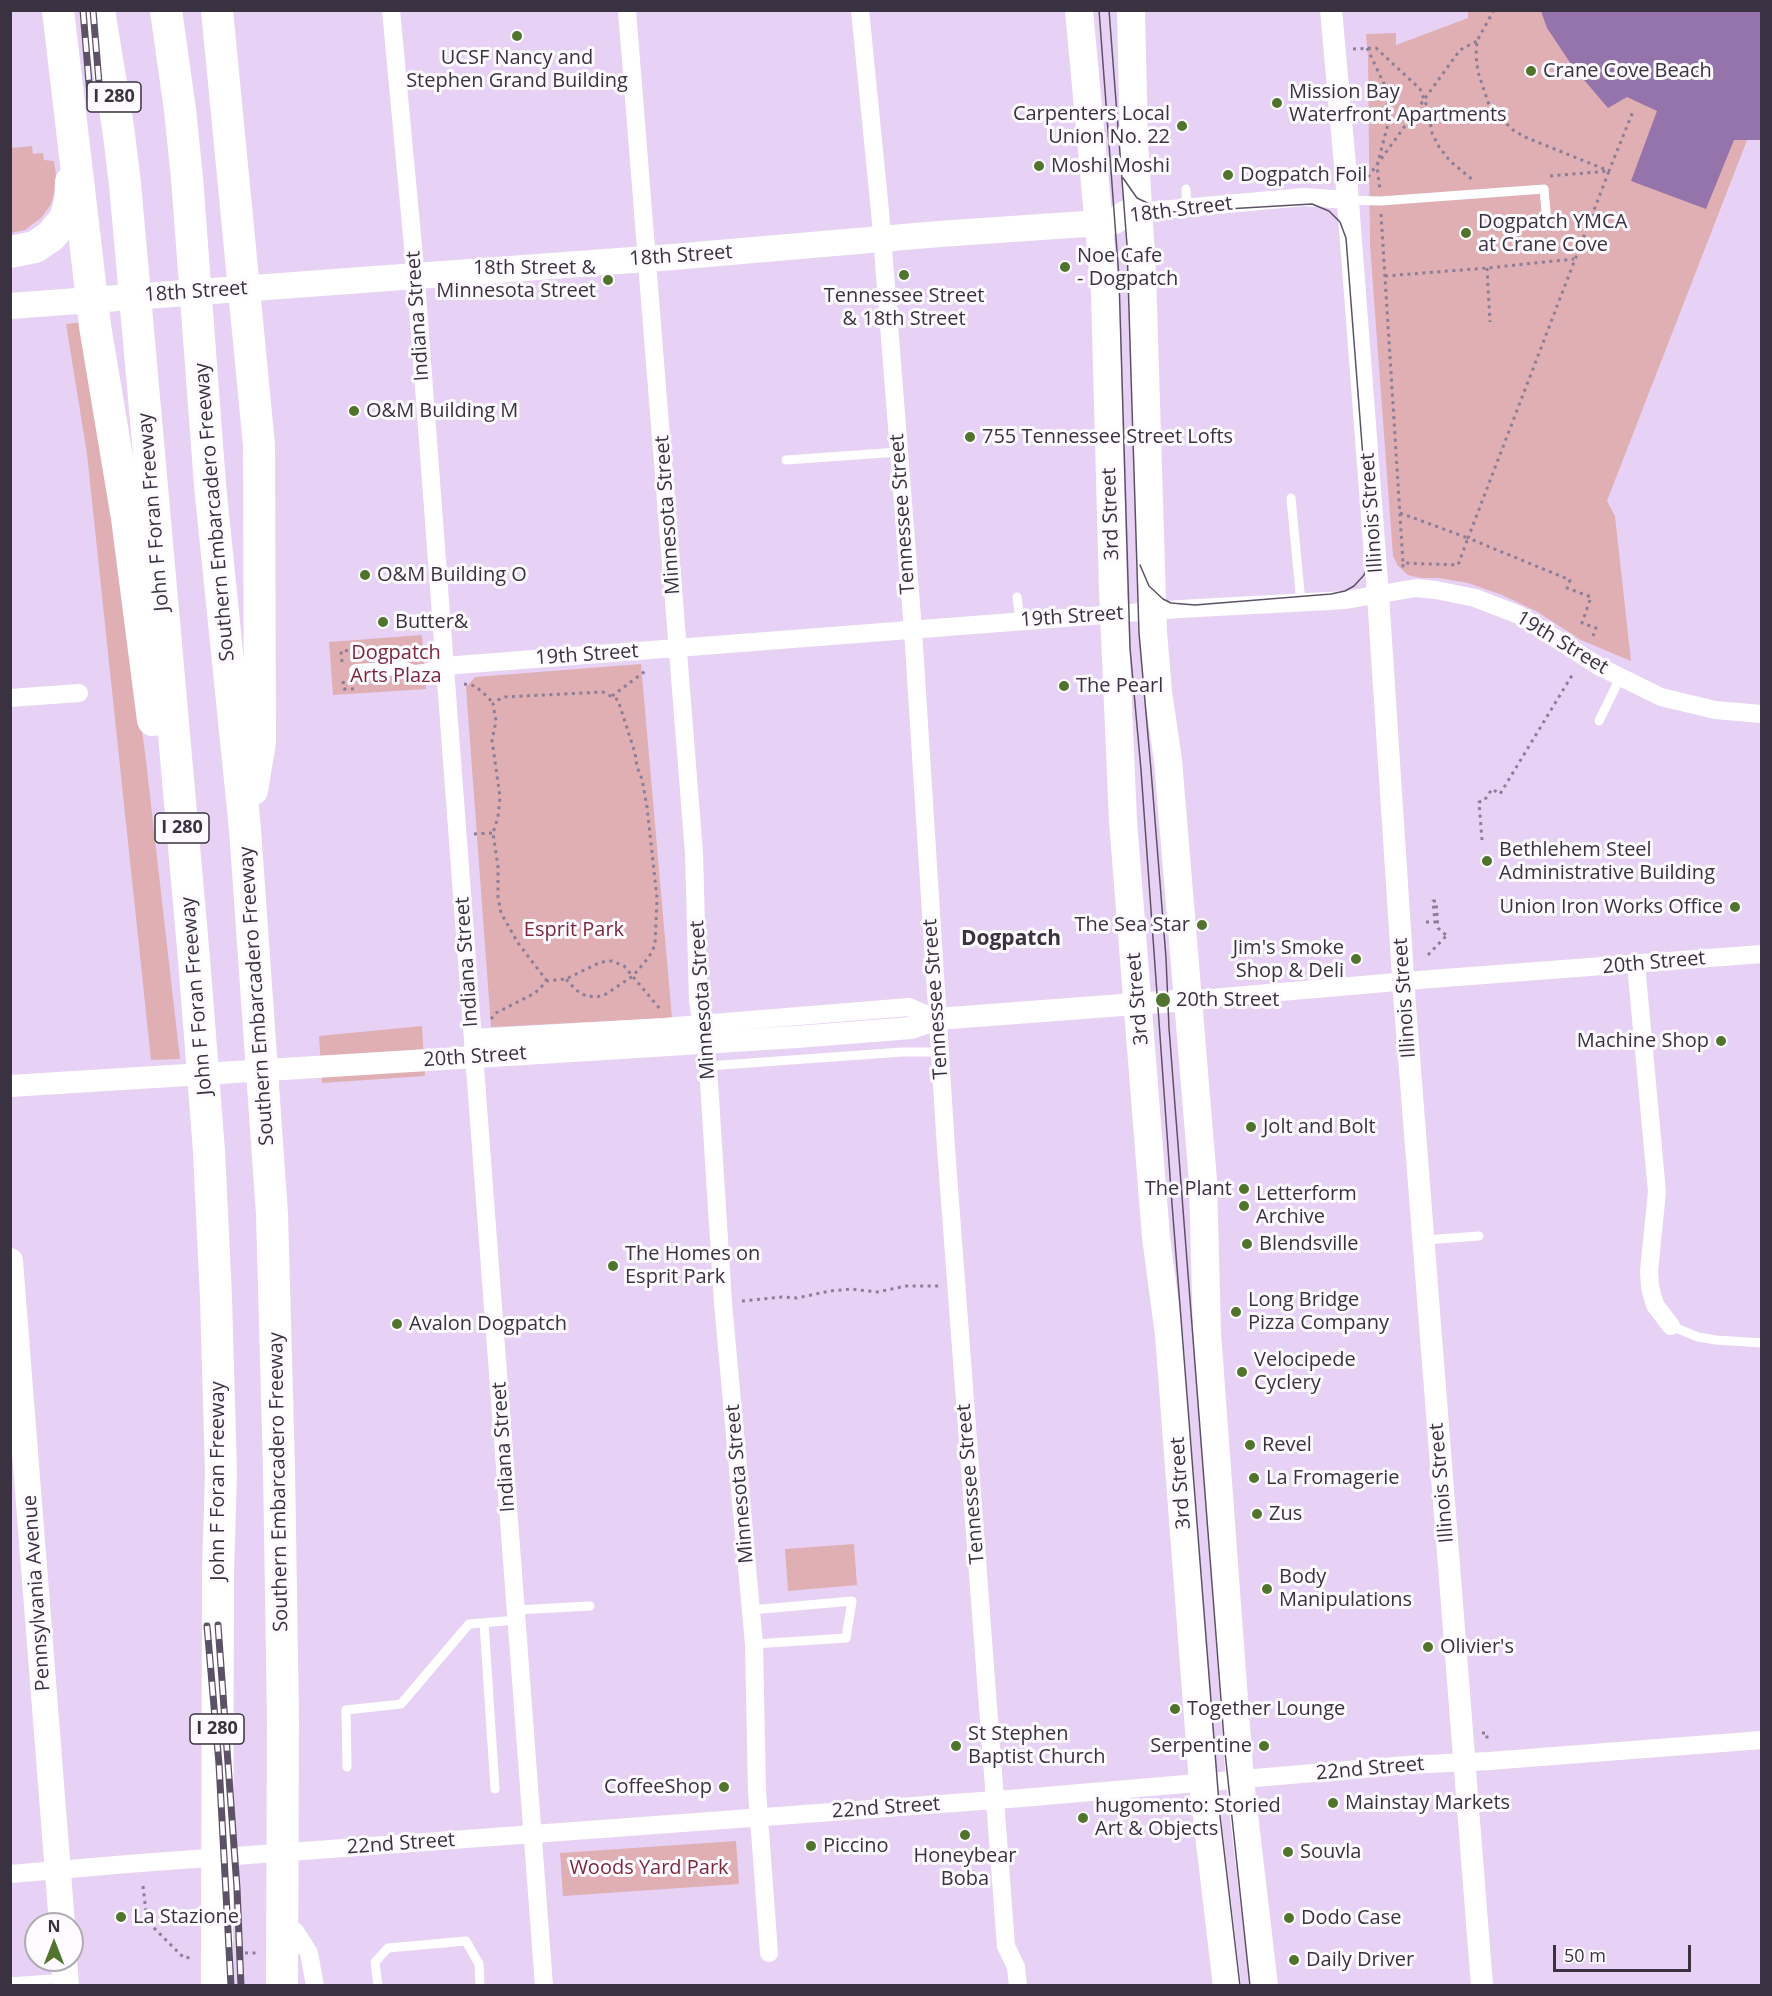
<!DOCTYPE html>
<style>
body{margin:0}
#map{position:relative;width:1772px;height:1996px;overflow:hidden;background:#e7d2f6;font-family:"Open Sans",sans-serif}
canvas{display:block}
.frame{position:absolute;inset:0;border:12px solid #3a3240;pointer-events:none}
.north{position:absolute;left:24px;top:1912px;width:60px;height:60px;box-sizing:border-box;background:#fdfbff;border:2px solid #afabb3;border-radius:50%;rotate:0deg;font-size:16px;font-weight:700;line-height:24px;text-align:center;color:#3a3240}
.north::after{content:'';display:block;margin:auto;width:21px;height:27px;background:#51742c;clip-path:polygon(50% 0,100% 100%,50% 72%,0 100%)}
.scale{position:absolute;left:1553px;top:1945px;width:138px;height:27px;box-sizing:border-box;border:3px solid #3a3240;border-top:0;padding-left:8px;font-size:18px;line-height:21px;white-space:nowrap;color:#3a3240;-webkit-text-stroke:4px #fdfbff;paint-order:stroke}
</style>
<div id="map">
<canvas width="1772" height="1996"></canvas>
<div class="frame"></div>
<div class="north">N</div>
<div class="scale">50 m</div>
</div>
<script>
const context = document.querySelector('canvas').getContext('2d');
context.lineJoin = 'round';
function fill(path, color) { context.fillStyle = color; context.fill(path, 'evenodd'); }
const toPath = rows => new Path2D(rows.map(r => 'M' + r).join(''));
function strokePath(path, color, width, dash) { context.strokeStyle = color; context.lineWidth = width; context.lineCap = dash ? 'butt' : 'round'; context.setLineDash(dash || []); context.stroke(path); }
function write(font, color, halo, rows, align = 'center') {
  context.font = font + ' "Open Sans",sans-serif'; context.lineWidth = 6; context.setLineDash([]); context.textBaseline = 'middle'; context.strokeStyle = halo; context.fillStyle = color; for (const [text, x, y, turn = 0] of rows) {
    context.save(); context.translate(x, y); context.rotate((+turn || 0) * Math.PI / 180); context.textAlign = isNaN(turn) ? turn : align; if (halo) context.strokeText(text, 0, 0); context.fillText(text, 0, 0); context.restore();
  }
}
fill(toPath([
 [1468,11,1669,11,1751,130,1607,501,1615,516,1631,661,1581,640,1536,611,1502,595,1468,583,1439,578,1421,578,1408,575,1398,566,1393,556,1370,245,1368,58,1366,34,1396,33,1396,45,1468,18],
 [32,146,33,154,43,153,44,160,54,161,56,175,55,190,51,204,42,217,25,230,11,233,11,148],
 [84,322,145,752,180,1059,151,1060,87,454,66,324],
 [422,635,426,689,333,695,329,642],
 [641,664,672,1018,491,1027,466,687,475,677],
 [422,1026,425,1076,322,1083,319,1036],
 [854,1544,857,1585,788,1591,785,1549],
 [736,1841,739,1884,563,1896,560,1853]
]), '#e0afb4');
fill(toPath([
 [1541,11,1761,11,1761,140,1734,140,1706,209,1631,181,1657,111,1627,97,1608,108,1573,67,1547,28]
]), '#9474aa');
strokePath(toPath([
 [1494,10,1477,41,1476,56,1478,72,1490,108,1513,130,1525,137,1609,171,1634,109],
 [1367,48,1387,90,1388,124,1377,166,1380,190],
 [1353,49,1376,48,1420,89,1428,109,1432,133,1439,147,1450,161,1474,181],
 [1550,176,1609,171,1468,538,1570,580,1567,588,1591,597,1582,623,1596,628,1593,636],
 [1368,177,1460,50,1477,41],
 [1381,214,1403,563],
 [1487,268,1490,322],
 [1385,276,1487,268,1574,259],
 [1400,513,1468,538,1458,565,1403,563,1403,570],
 [342,662,341,651,354,650],
 [343,681,344,689,357,689],
 [464,684,475,686,489,698,493,704],
 [612,696,648,669],
 [474,834,493,833],
 [1482,840,1479,802,1484,801,1492,789,1500,794,1574,672],
 [1426,922,1435,922,1433,901,1436,901,1438,928,1447,936],
 [1428,955,1448,934],
 [547,981,518,943,501,913,498,897,498,867,493,833,498,817,500,797,492,740,496,721,493,704,498,700,505,697,603,692,618,700,635,753,637,767,642,779,647,807,657,898,655,945,649,957,633,976,606,994,597,997,586,996,576,990,566,979],
 [491,1019,496,1013,535,993,547,981,566,979,601,962,612,961,624,966,660,1009],
 [742,1301,782,1297,797,1298,830,1291,851,1289,877,1292,906,1286,940,1286],
 [1482,1733,1487,1733,1487,1740],
 [143,1886,147,1921,184,1958,194,1957],
 [245,1953,259,1953]
]), '#8c7e97', 3, [3, 4.5]);
strokePath(toPath([
 [1186,189,1187,208],
 [1347,200,1380,201,1544,189,1547,223],
 [786,460,899,452],
 [1291,498,1301,603],
 [1017,597,1020,621],
 [1599,721,1620,678],
 [708,1066,902,1052,940,1052],
 [1425,1240,1479,1236],
 [1671,1326,1698,1337,1716,1340,1762,1343],
 [516,1610,590,1606],
 [751,1610,852,1601,846,1638,754,1644],
 [484,1623,495,1789],
 [347,1767,346,1710,401,1704,469,1624,517,1620],
 [10,1982,65,1978],
 [378,1986,375,1962,388,1948,466,1941,479,1964,480,1986]
]), '#fff', 9);
strokePath(toPath([
 [356,671,402,668,414,672,424,671,444,666]
]), '#fff', 14);
strokePath(toPath([
 [391,10,415,268,544,1986],
 [627,10,694,853,698,1000,708,1066,723,1303,754,1644,757,1791,769,1953],
 [860,10,880,211,913,630,946,1148,1006,1946,1016,1967,1018,1986],
 [1139,212,1304,197,1347,200],
 [444,666,1180,609,1346,600,1416,588,1436,590,1475,598,1519,615,1600,667,1661,697,1715,710,1762,714],
 [10,698,79,693],
 [1636,964,1657,1192,1649,1271,1650,1287,1655,1305,1671,1326],
 [1188,1000,1431,979,1762,954],
 [473,1038,664,1027,909,1007,937,1019],
 [10,1874,140,1863,1022,1798,1407,1765,1489,1761,1762,1740],
 [295,1931,309,1953,315,1986]
]), '#fff', 18);
strokePath(toPath([
 [1331,10,1346,176,1378,595,1405,1006,1482,1986],
 [10,1086,797,1037,911,1028,937,1019,1188,1000]
]), '#fff', 22);
strokePath(toPath([
 [10,306,673,257,939,234,1100,223,1115,221,1124,214,1139,212],
 [10,1261,62,1924],
 [64,1960,66,1986]
]), '#fff', 26);
strokePath(toPath([
 [1079,10,1105,292,1113,589,1123,821,1156,1237,1169,1335,1203,1783,1227,1986],
 [1131,10,1134,142,1142,273,1153,632,1158,692,1168,760,1203,1181,1207,1333,1240,1781,1264,1986]
]), '#fff', 28);
strokePath(toPath([
 [58,10,95,326,127,518,153,720],
 [99,10,118,127,125,184,194,959,209,1151,216,1298,221,1473,218,1573,217,1986],
 [166,10,180,110,187,178,210,485,245,829,272,1214,279,1468,283,1721,282,1986],
 [217,10,259,445,260,742,252,790],
 [10,252,35,247,51,236,65,219,70,202,71,182]
]), '#fff', 32);
strokePath(toPath([
 [1099,10,1119,278,1130,648,1141,770,1172,1204,1220,1816,1240,1986],
 [1109,10,1127,245,1139,633,1151,770,1166,958,1169,1028,1225,1752,1250,1986],
 [1123,178,1137,198,1160,209,1175,212,1312,204,1329,211,1340,222,1346,238,1370,548,1369,561,1364,575,1354,586,1345,591,1331,594,1195,605,1171,603,1163,599,1149,586,1140,565]
]), '#5d5265', 1.5);
const rail = toPath([
 [83,10,91,108],
 [93,10,101,107],
 [218,1625,237,1888,241,1986],
 [207,1626,219,1764,231,1986]
]);
strokePath(rail, '#5d5265', 7);
strokePath(rail, '#fdfbff', 4.5, [14]);
for (const [x, y, r, color] of [
 [517,36,6,"#51742c"],
 [1531,71,6,"#51742c"],
 [1277,103,6,"#51742c"],
 [1182,126,6,"#51742c"],
 [1039,166,6,"#51742c"],
 [1228,175,6,"#51742c"],
 [1466,233,6,"#51742c"],
 [1065,267,6,"#51742c"],
 [904,275,6,"#51742c"],
 [608,280,6,"#51742c"],
 [354,411,6,"#51742c"],
 [970,437,6,"#51742c"],
 [365,575,6,"#51742c"],
 [383,622,6,"#51742c"],
 [1064,686,6,"#51742c"],
 [1487,861,6,"#51742c"],
 [1735,907,6,"#51742c"],
 [1202,925,6,"#51742c"],
 [1356,959,6,"#51742c"],
 [1163,1000,8,"#51742c"],
 [1721,1041,6,"#51742c"],
 [1251,1127,6,"#51742c"],
 [1244,1189,6,"#51742c"],
 [1244,1206,6,"#51742c"],
 [1247,1244,6,"#51742c"],
 [613,1266,6,"#51742c"],
 [1236,1312,6,"#51742c"],
 [397,1324,6,"#51742c"],
 [1242,1372,6,"#51742c"],
 [1250,1445,6,"#51742c"],
 [1254,1478,6,"#51742c"],
 [1257,1514,6,"#51742c"],
 [1267,1589,6,"#51742c"],
 [1428,1647,6,"#51742c"],
 [1175,1709,6,"#51742c"],
 [956,1746,6,"#51742c"],
 [1264,1746,6,"#51742c"],
 [724,1787,6,"#51742c"],
 [1333,1803,6,"#51742c"],
 [1083,1818,6,"#51742c"],
 [965,1835,6,"#51742c"],
 [811,1846,6,"#51742c"],
 [1288,1852,6,"#51742c"],
 [121,1917,6,"#51742c"],
 [1289,1918,6,"#51742c"],
 [1294,1960,6,"#51742c"]
]) { const dot = new Path2D(); dot.arc(x, y, r, 0, 2 * Math.PI); context.fillStyle = color; context.fill(dot); strokePath(dot, '#fdfbff', 2); }
for (const [x, y, w] of [
 [114,97,54],
 [182,828,54],
 [217,1729,54]
]) { const box = new Path2D(); box.roundRect(x - w / 2, y - 15, w, 30, 4.5); context.fillStyle = '#fdfbff'; context.fill(box); strokePath(box, '#3a3240', 1.5); }
write('bold 18px', '#3a3240', null, [
 ["I 280",114,97],
 ["I 280",182,828],
 ["I 280",217,1729]
]);
write('20px', '#3a3240', '#fdfbff', [
 ["UCSF Nancy and",517,58,"center"],
 ["Stephen Grand Building",517,81,"center"],
 ["Crane Cove Beach",1543,71],
 ["Mission Bay",1289,92],
 ["Waterfront Apartments",1289,115],
 ["Carpenters Local",1170,114,"right"],
 ["Union No. 22",1170,137,"right"],
 ["Moshi Moshi",1051,166],
 ["Dogpatch Foil",1240,175],
 ["Dogpatch YMCA",1478,222],
 ["at Crane Cove",1478,245],
 ["Noe Cafe",1077,256],
 ["- Dogpatch",1077,279],
 ["18th Street &",596,268,"right"],
 ["Minnesota Street",596,291,"right"],
 ["Tennessee Street",904,296,"center"],
 ["& 18th Street",904,319,"center"],
 ["O&M Building M",366,411],
 ["755 Tennessee Street Lofts",982,437],
 ["O&M Building O",377,575],
 ["Butter&",395,622],
 ["The Pearl",1076,686],
 ["Bethlehem Steel",1499,850],
 ["Administrative Building",1499,873],
 ["Union Iron Works Office",1723,907,"right"],
 ["The Sea Star",1190,925,"right"],
 ["Jim's Smoke",1344,948,"right"],
 ["Shop & Deli",1344,971,"right"],
 ["20th Street",1176,1000],
 ["Machine Shop",1709,1041,"right"],
 ["Jolt and Bolt",1263,1127],
 ["The Plant",1232,1189,"right"],
 ["Letterform",1256,1194],
 ["Archive",1256,1217],
 ["Blendsville",1259,1244],
 ["The Homes on",625,1254],
 ["Esprit Park",625,1277],
 ["Long Bridge",1248,1300],
 ["Pizza Company",1248,1323],
 ["Avalon Dogpatch",409,1324],
 ["Velocipede",1254,1360],
 ["Cyclery",1254,1383],
 ["Revel",1262,1445],
 ["La Fromagerie",1266,1478],
 ["Zus",1269,1514],
 ["Body",1279,1577],
 ["Manipulations",1279,1600],
 ["Olivier's",1440,1647],
 ["Together Lounge",1187,1709],
 ["St Stephen",968,1734],
 ["Baptist Church",968,1757],
 ["Serpentine",1252,1746,"right"],
 ["CoffeeShop",712,1787,"right"],
 ["Mainstay Markets",1345,1803],
 ["hugomento: Storied",1095,1806],
 ["Art & Objects",1095,1829],
 ["Piccino",823,1846],
 ["Souvla",1300,1852],
 ["Honeybear",965,1856,"center"],
 ["Boba",965,1879,"center"],
 ["La Stazione",133,1917],
 ["Dodo Case",1301,1918],
 ["Daily Driver",1306,1960]
], 'left');
write('20px', '#3a3240', '#fdfbff', [
 ["18th Street",1181,210,-7],
 ["18th Street",681,256,-4],
 ["18th Street",196,292,-4],
 ["Indiana Street",418,316,-94],
 ["John F Foran Freeway",154,512,-95],
 ["Southern Embarcadero Freeway",215,512,-95],
 ["Illinois Street",1372,513,-94],
 ["Tennessee Street",903,514,-94],
 ["3rd Street",1111,514,-92],
 ["Minnesota Street",668,515,-94],
 ["19th Street",1072,617,-4],
 ["19th Street",1562,643,31],
 ["19th Street",587,655,-4],
 ["Indiana Street",467,962,-94],
 ["20th Street",1654,963,-5],
 ["John F Foran Freeway",197,996,-95],
 ["Southern Embarcadero Freeway",257,996,-94],
 ["Illinois Street",1405,998,-94],
 ["Tennessee Street",936,999,-94],
 ["3rd Street",1138,999,-95],
 ["Minnesota Street",703,1000,-94],
 ["20th Street",475,1057,-4],
 ["Indiana Street",504,1447,-94],
 ["John F Foran Freeway",218,1481,-90],
 ["Southern Embarcadero Freeway",279,1482,-91],
 ["3rd Street",1181,1483,-94],
 ["Illinois Street",1442,1483,-95],
 ["Minnesota Street",740,1484,-95],
 ["Tennessee Street",971,1484,-95],
 ["Pennsylvania Avenue",37,1593,-94],
 ["22nd Street",1370,1769,-5],
 ["22nd Street",886,1808,-4],
 ["22nd Street",401,1844,-4]
]);
write('20px', '#7d283a', '#fdfbff', [
 ["Dogpatch",396,653],
 ["Arts Plaza",396,676],
 ["Esprit Park",574,930],
 ["Woods Yard Park",649,1868]
]);
write('bold 21px', '#3a3240', '#fdfbff', [
 ["Dogpatch",1011,939]
]);
</script>
